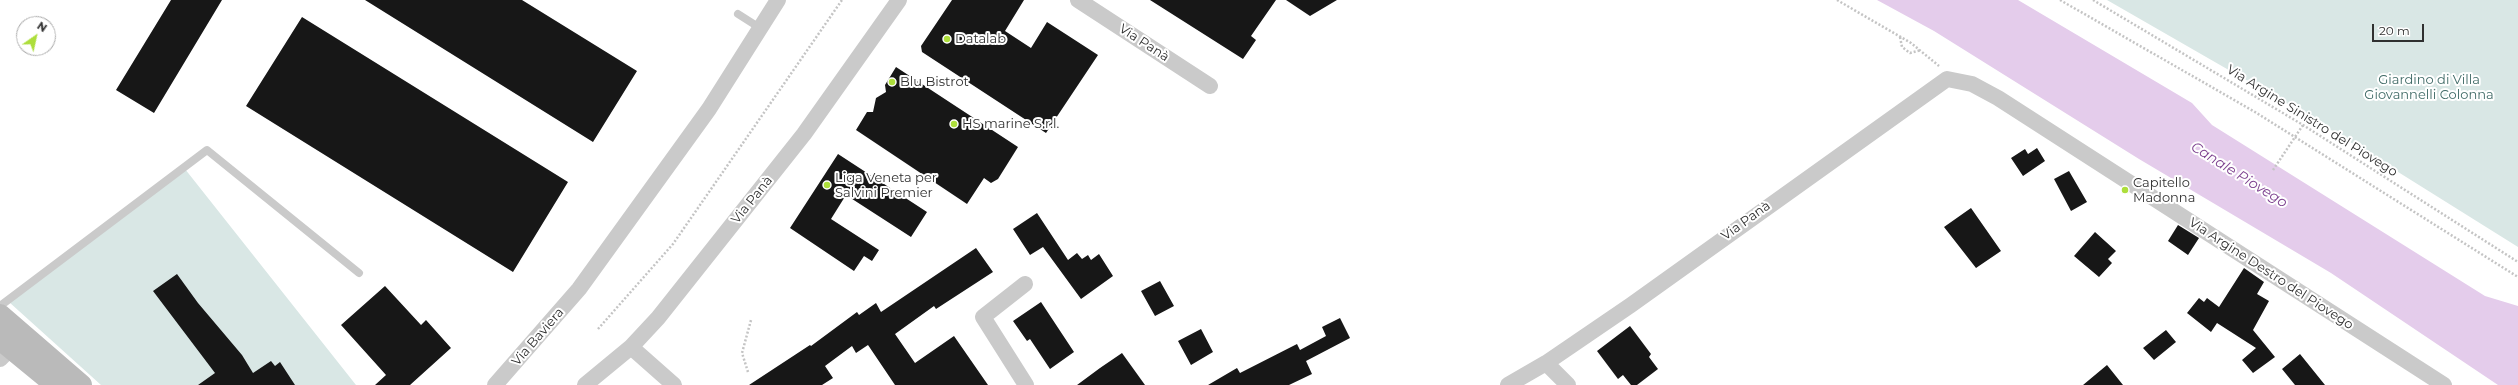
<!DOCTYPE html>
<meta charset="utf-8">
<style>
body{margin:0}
#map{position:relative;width:2518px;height:385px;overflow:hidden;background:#fff;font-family:Montserrat,sans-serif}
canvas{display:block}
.north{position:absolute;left:16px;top:16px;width:40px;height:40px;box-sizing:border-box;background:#fff;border:1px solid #acacac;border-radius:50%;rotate:34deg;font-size:11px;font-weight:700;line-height:16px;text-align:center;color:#303030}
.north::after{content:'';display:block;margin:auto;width:14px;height:18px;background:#adde3b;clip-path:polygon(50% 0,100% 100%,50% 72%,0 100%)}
.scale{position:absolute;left:2372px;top:24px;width:52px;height:18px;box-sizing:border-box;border:2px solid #303030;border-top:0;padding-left:5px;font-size:12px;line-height:14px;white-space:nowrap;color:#303030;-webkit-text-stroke:3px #fff;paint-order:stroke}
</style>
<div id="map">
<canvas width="2518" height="385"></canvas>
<div class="north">N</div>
<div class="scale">20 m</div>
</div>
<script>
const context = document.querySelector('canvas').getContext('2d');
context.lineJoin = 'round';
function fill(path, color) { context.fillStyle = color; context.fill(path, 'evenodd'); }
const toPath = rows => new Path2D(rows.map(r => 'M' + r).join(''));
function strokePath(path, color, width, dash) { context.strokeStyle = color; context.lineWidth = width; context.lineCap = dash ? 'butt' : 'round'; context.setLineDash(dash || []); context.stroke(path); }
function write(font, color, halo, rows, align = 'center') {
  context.font = font + ' Montserrat,sans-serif'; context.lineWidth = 4; context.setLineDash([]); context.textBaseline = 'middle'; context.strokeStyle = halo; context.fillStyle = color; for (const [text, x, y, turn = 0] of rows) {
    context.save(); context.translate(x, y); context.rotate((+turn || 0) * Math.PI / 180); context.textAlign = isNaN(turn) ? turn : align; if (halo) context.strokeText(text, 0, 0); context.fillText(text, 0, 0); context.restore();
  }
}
fill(toPath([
 [2107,0,2518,0,2518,247,2307,115],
 [185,169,356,385,101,385,9,302]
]), '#d9e7e5');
fill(toPath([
 [1877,0,2018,0,2192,103,2212,125,2485,296,2518,306,2518,385,2498,385,2331,273,2139,159,1934,31]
]), '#e4cceb');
fill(toPath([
 [171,0,222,0,154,113,116,90],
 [365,0,522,0,637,71,593,142],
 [952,0,1024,0,1005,31,1031,48,1047,22,1098,55,1046,133,922,52,921,46],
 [1150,0,1276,0,1251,36,1256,40,1243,59],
 [1286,0,1337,0,1310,16],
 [302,17,568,182,513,272,246,106],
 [896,67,1018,147,998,179,991,183,984,178,967,204,856,130,867,112,873,112,876,98,886,92,885,85],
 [2037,148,2045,161,2023,176,2011,158,2025,149,2028,154],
 [838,154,927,212,911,237,846,195,831,219,879,250,872,261,864,256,854,271,790,228],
 [2069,171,2087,202,2071,211,2054,179],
 [1971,208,2001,251,1976,268,1944,227],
 [1037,213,1068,260,1077,253,1082,259,1088,255,1091,260,1099,254,1113,276,1081,299,1043,247,1030,255,1013,229],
 [2178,225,2199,238,2188,255,2168,241],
 [2095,232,2116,251,2108,259,2112,263,2099,277,2074,256],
 [976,248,993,272,936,309,934,306,895,334,915,363,954,336,988,385,895,385,868,345,856,353,852,346,825,366,833,378,822,385,749,385,810,345,811,346,857,312,859,315,876,303,881,312],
 [2244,268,2264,282,2257,294,2269,301,2253,330,2275,357,2253,373,2242,360,2256,348,2217,323,2211,332,2187,313,2199,298,2204,302,2207,298,2219,307],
 [177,274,198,303,242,355,253,373,271,361,275,366,280,362,295,385,198,385,215,373,153,291],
 [1160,281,1174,306,1155,316,1141,291],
 [385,286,421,325,426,320,451,348,410,385,375,385,386,375,341,325],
 [1041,302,1074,352,1050,369,1030,339,1027,341,1013,321],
 [1340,318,1350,338,1306,361,1312,374,1289,385,1208,385,1237,368,1240,373,1297,344,1300,350,1326,336,1322,327],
 [1630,326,1651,354,1649,357,1658,369,1637,385,1631,385,1623,375,1618,379,1597,351],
 [1201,329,1213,352,1191,365,1178,341],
 [2166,330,2176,342,2154,360,2143,348],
 [1122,353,1145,385,1077,385,1100,368],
 [2300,354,2325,385,2295,385,2282,369],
 [2107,365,2123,385,2083,385]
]), '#171717');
strokePath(toPath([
 [1837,0,1911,43,1939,66],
 [2060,0,2255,112,2518,277],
 [2093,0,2303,125,2518,262],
 [1900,37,1902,47,1910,53,1921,50],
 [2273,170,2303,125],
 [598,329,673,244,842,0],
 [748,372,742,353,751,320]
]), '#c4c4c4', 2.5, [2, 2]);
strokePath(toPath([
 [738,14,760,28],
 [0,306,207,150,359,273]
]), '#cacaca', 8);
strokePath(toPath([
 [1078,0,1210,86],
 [1025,284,983,317,1026,385],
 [631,347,674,385],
 [0,359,11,348,8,338],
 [1546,363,1568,385],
 [495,385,579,289,709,109,778,0],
 [585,385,631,347,658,318,804,134,899,0],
 [1508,385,1546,363,1631,305,1947,79,1972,84,1998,98,2444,385]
]), '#cacaca', 16);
strokePath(toPath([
 [0,315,81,385],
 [0,339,56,385]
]), '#bababa', 22);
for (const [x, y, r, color] of [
 [947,39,4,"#adde3b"],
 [892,82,4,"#adde3b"],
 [954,124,4,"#adde3b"],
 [827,185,4,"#adde3b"],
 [2125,190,4,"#adde3b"]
]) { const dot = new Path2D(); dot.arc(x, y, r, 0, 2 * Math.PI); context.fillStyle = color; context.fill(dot); strokePath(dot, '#fff', 1.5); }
write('13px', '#303030', '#fff', [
 ["Datalab",955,39],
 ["Blu Bistrot",900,82],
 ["HS marine S.r.l.",962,124],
 ["Liga Veneta per",835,178],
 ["Salvini Premier",835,193],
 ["Capitello",2133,183],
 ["Madonna",2133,198]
], 'left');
write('13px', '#303030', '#fff', [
 ["Via Panà",1144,43,33],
 ["Via Argine Sinistro del Piovego",2312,121,32],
 ["Via Panà",752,200,-51],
 ["Via Panà",1746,221,-36],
 ["Via Argine Destro del Piovego",2271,274,33],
 ["Via Baviera",538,337,-49]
]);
write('13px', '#3f6a66', '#fff', [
 ["Giardino di Villa",2429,80],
 ["Giovannelli Colonna",2429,95]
]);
write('italic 14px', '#7d418f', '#fff', [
 ["Canale Piovego",2239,175,32]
]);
</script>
